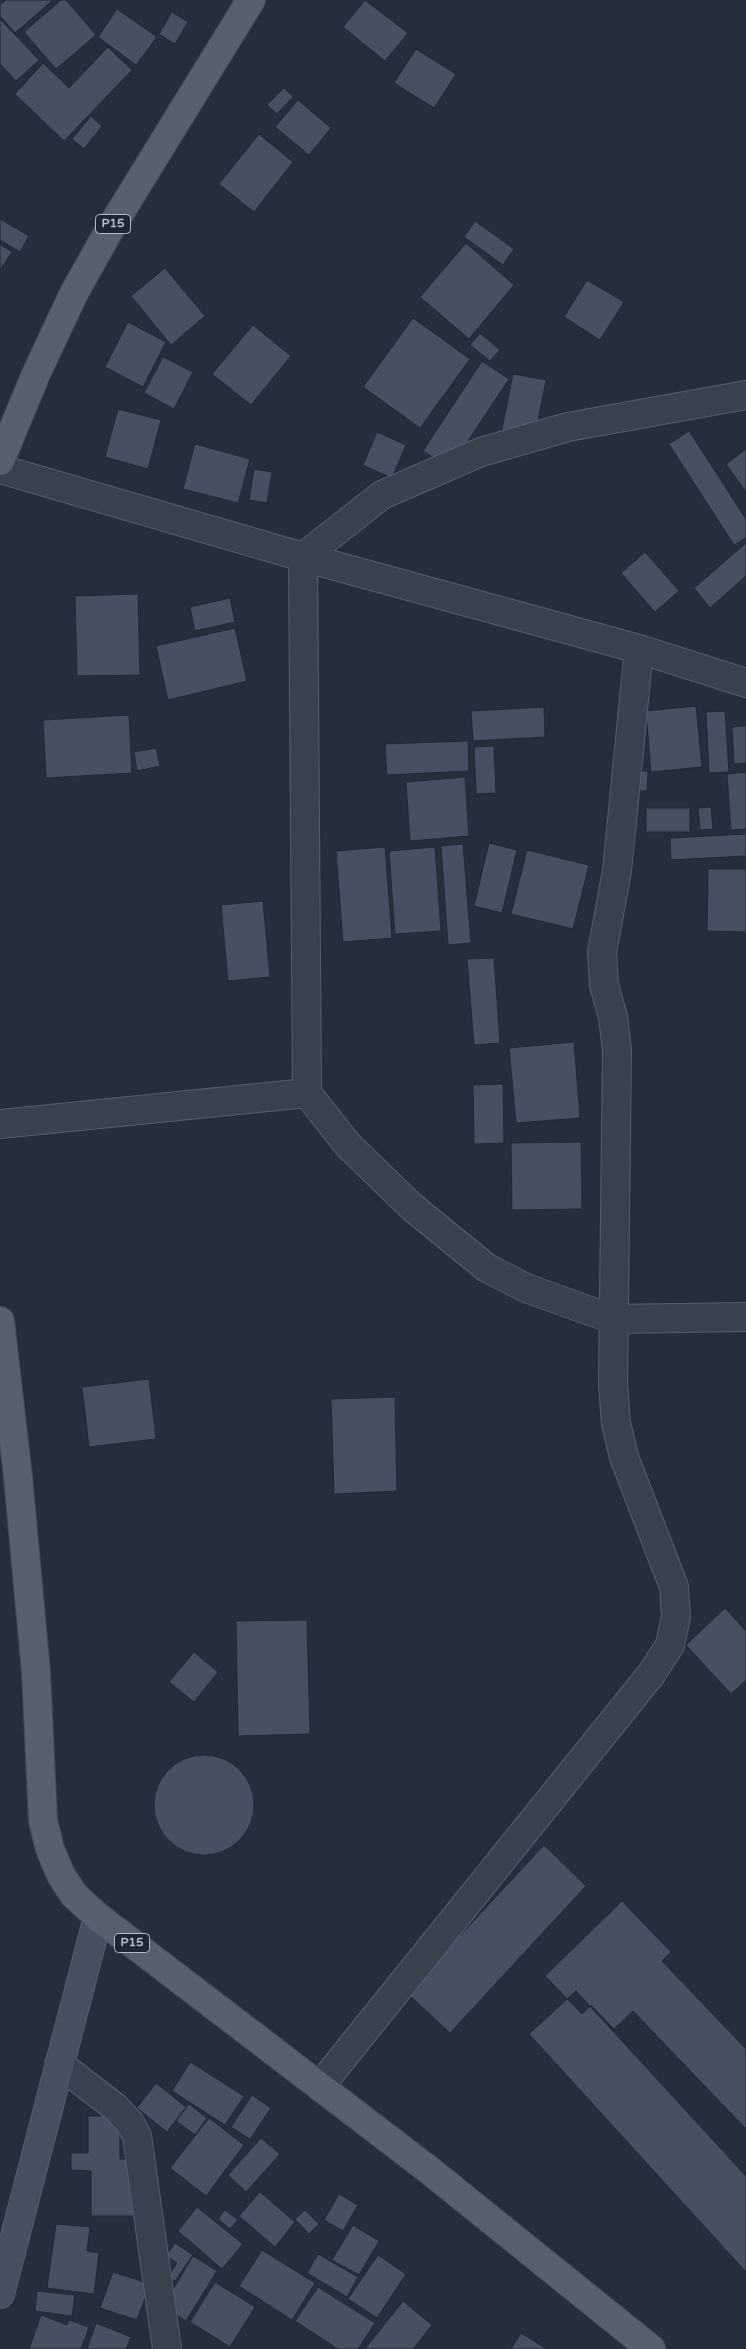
<!DOCTYPE html>
<style>
body{margin:0}
canvas{display:block;background:#242f3e}
</style>
<canvas width="746" height="2349"></canvas>
<script>
const context = document.querySelector('canvas').getContext('2d');
context.lineJoin = 'round';
function fill(path, color) { context.fillStyle = color; context.fill(path, 'evenodd'); }
const toPath = rows => new Path2D(rows.map(r => 'M' + r).join(''));
function strokePath(path, color, width, dash) { context.strokeStyle = color; context.lineWidth = width; context.lineCap = dash ? 'butt' : 'round'; context.setLineDash(dash || []); context.stroke(path); }
function write(font, color, halo, rows, align = 'center') {
  context.font = font + ' "Varela Round",sans-serif'; context.lineWidth = 5; context.setLineDash([]); context.textBaseline = 'middle'; context.strokeStyle = halo; context.fillStyle = color; for (const [text, x, y, turn = 0] of rows) {
    context.save(); context.translate(x, y); context.rotate((+turn || 0) * Math.PI / 180); context.textAlign = isNaN(turn) ? turn : align; if (halo) context.strokeText(text, 0, 0); context.fillText(text, 0, 0); context.restore();
  }
}
const building = toPath([
 [6,0,53,0,15,33,0,16,0,5,6,0],
 [61,0,66,0,96,35,56,69,24,32,61,0],
 [365,0,408,33,385,61,343,27,365,0],
 [117,9,157,37,136,65,98,37,117,9],
 [172,12,188,22,175,44,159,34,172,12],
 [0,19,39,60,16,81,0,64,0,19],
 [108,47,132,70,64,141,15,94,43,63,69,88,108,47],
 [416,49,456,74,434,108,394,83,416,49],
 [284,88,293,97,277,114,267,105,284,88],
 [298,100,331,128,309,155,275,127,298,100],
 [91,116,102,126,84,149,72,139,91,116],
 [259,134,293,162,254,212,219,184,259,134],
 [0,219,29,236,20,252,0,240,0,219],
 [475,221,514,249,503,265,464,237,475,221],
 [466,243,514,285,469,339,420,297,466,243],
 [0,244,12,252,0,270,0,244],
 [165,268,205,316,171,345,131,296,165,268],
 [587,280,624,302,600,340,564,317,587,280],
 [413,318,470,359,420,428,363,387,413,318],
 [128,322,166,342,143,387,105,367,128,322],
 [253,325,291,356,251,405,212,374,253,325],
 [480,333,500,350,490,361,470,345,480,333],
 [163,357,193,372,174,409,144,393,163,357],
 [482,361,509,379,450,468,423,451,482,361],
 [513,374,546,380,533,446,500,439,513,374],
 [118,409,161,420,148,469,105,457,118,409],
 [689,431,746,519,746,538,734,545,669,444,689,431],
 [377,432,406,445,392,478,363,465,377,432],
 [195,444,250,459,238,503,183,489,195,444],
 [746,449,746,492,726,464,746,449],
 [254,469,272,472,267,503,249,500,254,469],
 [746,543,746,576,710,608,694,588,746,543],
 [645,552,679,591,655,612,621,573,645,552],
 [138,594,140,675,77,676,75,596,138,594],
 [230,598,235,622,195,631,190,607,230,598],
 [235,628,247,681,168,700,156,646,235,628],
 [696,706,702,767,651,772,646,711,696,706],
 [544,707,545,737,473,741,471,711,544,707],
 [725,711,729,772,709,773,706,712,725,711],
 [129,715,132,773,46,778,43,720,129,715],
 [746,726,746,763,734,764,732,727,746,726],
 [468,741,469,771,387,775,385,744,468,741],
 [494,746,496,793,476,794,474,747,494,746],
 [156,748,160,766,137,771,134,752,156,748],
 [639,771,648,771,647,791,638,791,639,771],
 [746,772,746,829,731,830,727,774,746,772],
 [465,777,469,836,410,841,406,782,465,777],
 [711,807,713,829,700,830,698,808,711,807],
 [646,808,690,808,690,832,646,832,646,808],
 [746,834,746,856,671,860,670,838,746,834],
 [489,843,517,850,502,913,474,906,489,843],
 [463,844,471,943,448,945,441,846,463,844],
 [385,847,392,938,343,942,336,851,385,847],
 [435,847,441,931,395,934,389,851,435,847],
 [527,850,589,865,573,929,511,914,527,850],
 [708,869,746,869,746,932,707,931,708,869],
 [263,901,270,977,228,981,221,905,263,901],
 [494,958,500,1043,474,1045,467,959,494,958],
 [574,1042,580,1118,516,1123,509,1048,574,1042],
 [503,1084,504,1143,474,1144,473,1085,503,1084],
 [581,1142,582,1209,512,1210,511,1143,581,1142],
 [149,1379,156,1439,89,1447,82,1387,149,1379],
 [395,1397,397,1491,334,1494,331,1399,395,1397],
 [725,1608,746,1631,746,1680,731,1694,686,1645,725,1608],
 [307,1620,310,1734,238,1736,236,1621,307,1620],
 [194,1652,218,1672,194,1702,169,1682,194,1652],
 '154 1805a50 50 0 1 1 100 0a50 50 0 1 1-100 0Z',
 [544,1845,586,1886,450,2033,407,1993,544,1845],
 [622,1901,671,1952,662,1961,746,2049,746,2129,633,2011,614,2029,591,2005,582,2014,545,1976,622,1901],
 [576,1991,746,2176,746,2272,529,2034,576,1991],
 [190,2062,244,2096,225,2125,172,2091,190,2062],
 [156,2083,186,2107,167,2132,137,2108,156,2083],
 [252,2095,271,2108,250,2139,231,2127,252,2095],
 [189,2104,207,2118,195,2135,176,2121,189,2104],
 [88,2116,120,2116,120,2159,135,2159,134,2216,91,2216,91,2171,71,2170,71,2153,88,2153,88,2116],
 [209,2118,244,2145,206,2196,170,2168,209,2118],
 [261,2138,280,2154,246,2192,228,2175,261,2138],
 [260,2192,295,2222,275,2247,239,2216,260,2192],
 [339,2194,358,2205,343,2231,324,2220,339,2194],
 [197,2207,243,2244,222,2269,178,2231,197,2207],
 [225,2210,238,2220,230,2229,218,2219,225,2210],
 [305,2210,319,2224,309,2234,295,2219,305,2210],
 [56,2224,90,2227,87,2251,99,2253,94,2294,47,2288,56,2224],
 [353,2225,379,2241,359,2275,332,2260,353,2225],
 [175,2243,193,2255,175,2281,168,2277,177,2263,166,2256,175,2243],
 [262,2250,315,2283,292,2320,239,2286,262,2250],
 [318,2254,358,2277,347,2297,307,2273,318,2254],
 [378,2255,406,2274,377,2318,348,2299,378,2255],
 [193,2256,217,2271,186,2321,163,2306,193,2256],
 [113,2272,150,2284,137,2320,100,2308,113,2272],
 [215,2282,255,2307,230,2347,190,2322,215,2282],
 [318,2287,375,2323,358,2349,338,2349,295,2321,318,2287],
 [37,2291,75,2295,72,2316,35,2311,37,2291],
 [403,2301,432,2325,413,2349,365,2349,403,2301],
 [41,2315,67,2325,69,2320,89,2327,81,2349,29,2349,41,2315],
 [96,2323,131,2337,126,2349,87,2349,96,2323],
 [521,2333,547,2349,511,2349,521,2333]
]);
fill(building, '#455162');
strokePath(building, '#1f2835', 1);
const street = toPath([
 [746,395,568,427,481,452,382,495,303,557,307,1093,348,1145,412,1207,487,1268,526,1288,612,1319,746,1317],
 [0,469,303,557,639,649,746,683],
 [0,1124,307,1093],
 [59,2064,115,2107,130,2123,137,2136,167,2349],
 [320,2086,652,1673,670,1645,676,1617,674,1587,624,1457,616,1423,613,1385,617,1050,613,1017,604,985,602,952,617,871,639,649]
]);
const secondary = toPath([
 [0,2294,98,1917]
]);
const primary = toPath([
 [0,461,36,374,74,293,110,229,251,0],
 [0,1321,18,1477,36,1672,43,1821,50,1849,61,1875,74,1895,98,1917,429,2170,651,2349]
]);
strokePath(street, '#565f6c', 30);
strokePath(secondary, '#565f6c', 30);
strokePath(primary, '#414a57', 30);
strokePath(street, '#38414e', 28);
strokePath(secondary, '#465061', 28);
strokePath(primary, '#56606e', 28);
for (const [x, y, w] of [
 [113,224,35],
 [132,1943,35]
]) { const box = new Path2D(); box.roundRect(x - w / 2, y - 9.5, w, 19, 4); context.fillStyle = '#1d2633'; context.fill(box); strokePath(box, '#b4bcc9', 1); }
write('bold 12px', '#b4bcc9', null, [
 ["P15",113,224],
 ["P15",132,1943]
]);
</script>
